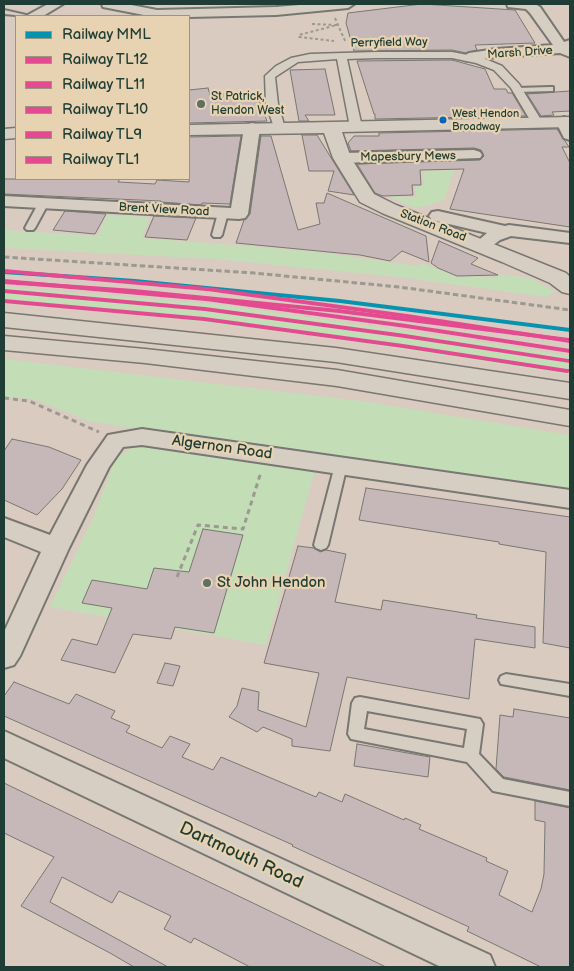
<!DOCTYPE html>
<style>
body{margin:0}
#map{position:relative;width:574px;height:971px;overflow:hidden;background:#dacbc0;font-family:"Balsamiq Sans",sans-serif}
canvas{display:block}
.frame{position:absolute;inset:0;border:5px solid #1f3d34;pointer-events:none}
.legend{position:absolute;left:15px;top:15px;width:175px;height:165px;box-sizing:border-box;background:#e7d3b2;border:1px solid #979780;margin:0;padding:6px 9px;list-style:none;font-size:15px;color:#1f3d34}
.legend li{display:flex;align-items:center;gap:10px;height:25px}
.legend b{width:25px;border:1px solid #979780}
</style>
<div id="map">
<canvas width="574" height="971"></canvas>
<div class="frame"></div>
<ul class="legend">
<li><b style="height:6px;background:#0693af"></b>Railway MML</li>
<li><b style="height:6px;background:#e44a90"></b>Railway TL12</li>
<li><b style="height:6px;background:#e44a90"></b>Railway TL11</li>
<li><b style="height:6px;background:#e44a90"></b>Railway TL10</li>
<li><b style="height:6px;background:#e44a90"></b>Railway TL9</li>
<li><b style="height:6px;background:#e44a90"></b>Railway TL1</li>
</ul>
</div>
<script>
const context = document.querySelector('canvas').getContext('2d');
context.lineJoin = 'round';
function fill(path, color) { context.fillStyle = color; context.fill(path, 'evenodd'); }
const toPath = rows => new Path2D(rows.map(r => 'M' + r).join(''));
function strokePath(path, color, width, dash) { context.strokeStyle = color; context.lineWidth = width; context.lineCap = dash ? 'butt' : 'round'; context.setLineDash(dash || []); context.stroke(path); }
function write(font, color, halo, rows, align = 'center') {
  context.font = font + ' "Balsamiq Sans",sans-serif'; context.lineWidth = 4.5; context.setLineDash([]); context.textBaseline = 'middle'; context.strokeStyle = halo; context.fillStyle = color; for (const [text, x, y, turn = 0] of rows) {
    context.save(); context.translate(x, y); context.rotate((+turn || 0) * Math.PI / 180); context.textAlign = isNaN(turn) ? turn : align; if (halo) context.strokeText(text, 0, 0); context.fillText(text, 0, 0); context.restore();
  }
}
fill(toPath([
 [454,170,444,200,422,207,413,207,382,193,399,192,400,197,416,197,415,186,424,186,423,171],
 [107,215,150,217,142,238,310,251,418,266,423,263,457,277,467,275,497,278,497,274,530,278,554,291,547,297,398,277,215,259,4,248,4,230,136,238,98,235],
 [4,287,222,305,501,345,570,356,570,375,323,337,152,316,4,303],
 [4,359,361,401,570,435,570,494,216,442,88,421,34,399,4,397],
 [137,445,315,470,266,645,50,607,93,518,116,458]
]), '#c3ddb7');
const building = toPath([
 [422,4,515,10,535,43,475,45,477,50,466,53,452,50,354,51,346,23,348,13,422,4],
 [452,60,485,69,494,89,506,89,508,93,512,93,526,116,375,119,375,114,374,114,357,61,452,60],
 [325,69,335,115,305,115,309,121,299,121,290,70,325,69],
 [208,88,210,95,225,94,226,97,257,95,267,121,189,123,189,90,208,88],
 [570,91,570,111,552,112,554,115,541,116,527,94,570,91],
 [557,129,569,147,562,147,570,163,570,227,450,209,464,169,420,170,421,185,412,185,413,195,383,196,375,193,357,164,480,160,484,156,481,150,474,148,351,151,348,143,354,136,379,136,379,133,557,129],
 [302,135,317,135,354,195,328,191,334,171,309,171,302,135],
 [241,136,230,204,202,203,201,205,161,202,161,201,4,194,4,179,120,179,118,182,155,184,157,180,189,182,189,137,241,136],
 [261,136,271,136,298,230,320,224,316,203,324,203,327,193,426,236,429,262,402,251,390,261,360,255,236,243,244,220,250,214,261,136],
 [65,211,106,214,95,234,53,230,65,211],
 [154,216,196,218,187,240,145,237,154,216],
 [439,241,478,258,471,264,498,275,457,276,438,268,431,263,439,241],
 [12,439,49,447,81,460,62,489,37,515,4,500,4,451,12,439],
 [366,488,570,517,570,648,543,643,546,552,499,544,499,542,359,520,366,488],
 [203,529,243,535,214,633,175,627,171,639,133,634,115,673,61,660,72,639,97,645,112,608,82,603,92,580,147,589,154,568,189,572,203,529],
 [298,546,314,548,320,552,326,550,346,554,335,602,381,610,383,600,477,615,476,618,535,627,535,648,475,639,469,699,347,677,330,751,292,746,292,739,263,727,257,732,229,717,237,706,242,688,259,692,258,710,306,727,319,673,264,663,298,546],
 [165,663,180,666,173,686,157,683,165,663],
 [14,682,69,704,76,694,115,711,111,718,130,726,126,732,162,748,170,736,190,744,182,757,213,770,221,757,316,797,319,792,342,802,345,794,404,820,405,818,421,825,419,829,487,858,486,861,508,871,499,895,532,912,541,889,544,874,545,822,535,820,535,801,570,808,570,967,541,967,467,931,469,927,292,846,293,845,4,716,4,696,14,682],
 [514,709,570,718,570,790,504,777,496,769,500,715,513,717,514,709],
 [357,744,430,757,428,777,354,766,357,744],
 [4,783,122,840,386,967,250,967,194,938,191,943,164,929,171,916,119,891,112,903,62,877,50,902,168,967,134,967,110,953,21,906,54,857,4,833,4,783]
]);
fill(building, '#c6b8b8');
strokePath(building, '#797771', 1);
const service = toPath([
 [4,10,26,15,27,16,4,14,4,10],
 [550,87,553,87,553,91,517,92,513,90,517,88,550,87],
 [43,201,48,204,35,228,33,230,27,230,25,228,38,204,43,201],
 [223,210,228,213,222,235,220,237,214,237,212,235,218,213,223,210],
 [341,461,347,465,328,545,326,548,321,550,316,548,314,545,335,465,341,461],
 [506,674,570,684,570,696,501,684,499,680,501,676,506,674],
 [360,697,480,719,483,724,479,754,503,779,570,792,570,806,493,791,467,762,351,739,348,734,352,703,355,698,360,697],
 [367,711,467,729,464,748,364,729,367,711]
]);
const pedestrian = toPath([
 [376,52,452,52,483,58,502,66,519,84,543,123,537,126,533,125,511,88,494,70,476,63,452,58,376,58,347,59,362,127,360,129,356,130,350,127,337,59,298,62,275,77,278,104,285,128,279,131,275,130,266,104,265,76,276,66,291,58,310,54,376,52]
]);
const minor = toPath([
 [48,4,63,4,43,16,26,16,48,4],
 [102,4,126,4,157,10,276,7,311,4,354,4,348,8,276,15,189,17,149,16,103,7,102,4],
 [507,4,535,4,540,7,564,42,570,40,570,57,560,53,496,57,469,61,464,60,462,57,469,53,496,49,553,45,530,13,526,9,508,7,507,4],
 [564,117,570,120,570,140,564,138,556,122,559,119,564,117],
 [252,123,258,125,260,128,248,214,245,218,239,219,4,206,4,196,231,208,244,128,246,125,252,123],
 [474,150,480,152,482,155,480,158,342,163,336,161,334,158,336,155,342,153,474,150],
 [438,211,505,226,509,225,570,233,570,243,511,236,500,240,488,249,482,250,476,249,473,245,487,233,432,220,429,216,432,212,438,211],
 [142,429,570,490,570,508,142,445,123,447,109,467,69,548,20,656,14,665,4,668,4,632,41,552,4,537,4,518,50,535,87,465,108,435,142,429],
 [4,731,490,955,495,967,441,967,4,758,4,731]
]);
const primary = toPath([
 [570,117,570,127,342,132,351,158,374,194,396,205,566,273,570,277,570,294,562,292,550,283,502,262,382,213,360,202,333,158,324,133,189,135,189,125,570,117],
 [16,128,16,138,4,139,4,129,16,128]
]);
const motorway = toPath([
 [4,313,336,348,570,383,570,399,336,362,4,327,4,313],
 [4,336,145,349,337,370,570,410,570,426,337,386,145,363,4,350,4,336]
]);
strokePath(service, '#797771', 4);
strokePath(pedestrian, '#797771', 3);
strokePath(minor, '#797771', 4);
strokePath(primary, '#797771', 3);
strokePath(motorway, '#797771', 3);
strokePath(toPath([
 [335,18,346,43],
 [312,24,337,25,299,35,299,37,334,41]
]), '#9b9990', 2, [3, 2.5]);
strokePath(toPath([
 [4,398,29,401,99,432],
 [177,577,198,525,243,529,261,472]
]), '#9b9990', 3, [5, 4]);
fill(service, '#d7cec3');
fill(pedestrian, '#d7cec3');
fill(minor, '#d7cec3');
fill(primary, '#d7cec3');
fill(motorway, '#d7cec3');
strokePath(toPath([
 [4,257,254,273,399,287,570,310]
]), '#9b9990', 3, [5.5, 3]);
fill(toPath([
 [4,270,135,279,340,299,570,328,570,332,340,303,135,283,4,274,4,270]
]), '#0693af');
fill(toPath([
 [4,279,206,297,406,324,570,349,570,353,406,328,206,301,4,283,4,279]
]), '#e44a90');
fill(toPath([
 [4,289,205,307,405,334,568,359,570,359,570,363,405,338,205,311,4,293,4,289]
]), '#e44a90');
fill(toPath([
 [4,269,207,287,407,314,570,339,570,343,407,318,207,291,5,273,4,269]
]), '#e44a90');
fill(toPath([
 [4,299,204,317,403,344,567,369,570,369,570,372,567,373,403,348,204,321,4,303,4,299]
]), '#e44a90');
fill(toPath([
 [4,280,134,289,339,309,569,338,570,338,570,342,339,313,134,293,4,284,4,280]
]), '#e44a90');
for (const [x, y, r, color] of [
 [201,104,5,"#606f65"],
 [443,120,4.5,"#0065bd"],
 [207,583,5,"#606f65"]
]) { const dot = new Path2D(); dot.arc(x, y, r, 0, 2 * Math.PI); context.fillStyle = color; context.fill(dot); strokePath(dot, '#e7d3b2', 2); }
write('11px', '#1f3d34', '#e7d3b2', [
 ["West Hendon",452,114],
 ["Broadway",452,127]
], 'left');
write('12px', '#1f3d34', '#e7d3b2', [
 ["Perryfield Way",389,43,-1],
 ["Marsh Drive",520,53,-4],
 ["Mapesbury Mews",408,157,-1],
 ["Brent View Road",164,210,3],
 ["Station Road",433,226,21]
]);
write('12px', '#1f3d34', '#e7d3b2', [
 ["St Patrick,",211,97],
 ["Hendon West",211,111]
], 'left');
write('15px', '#1f3d34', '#e7d3b2', [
 ["Algernon Road",222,448,8]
]);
write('15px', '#1f3d34', '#e7d3b2', [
 ["St John Hendon",217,583]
], 'left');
write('18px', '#1f3d34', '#e7d3b2', [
 ["Dartmouth Road",241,856,25]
]);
</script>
